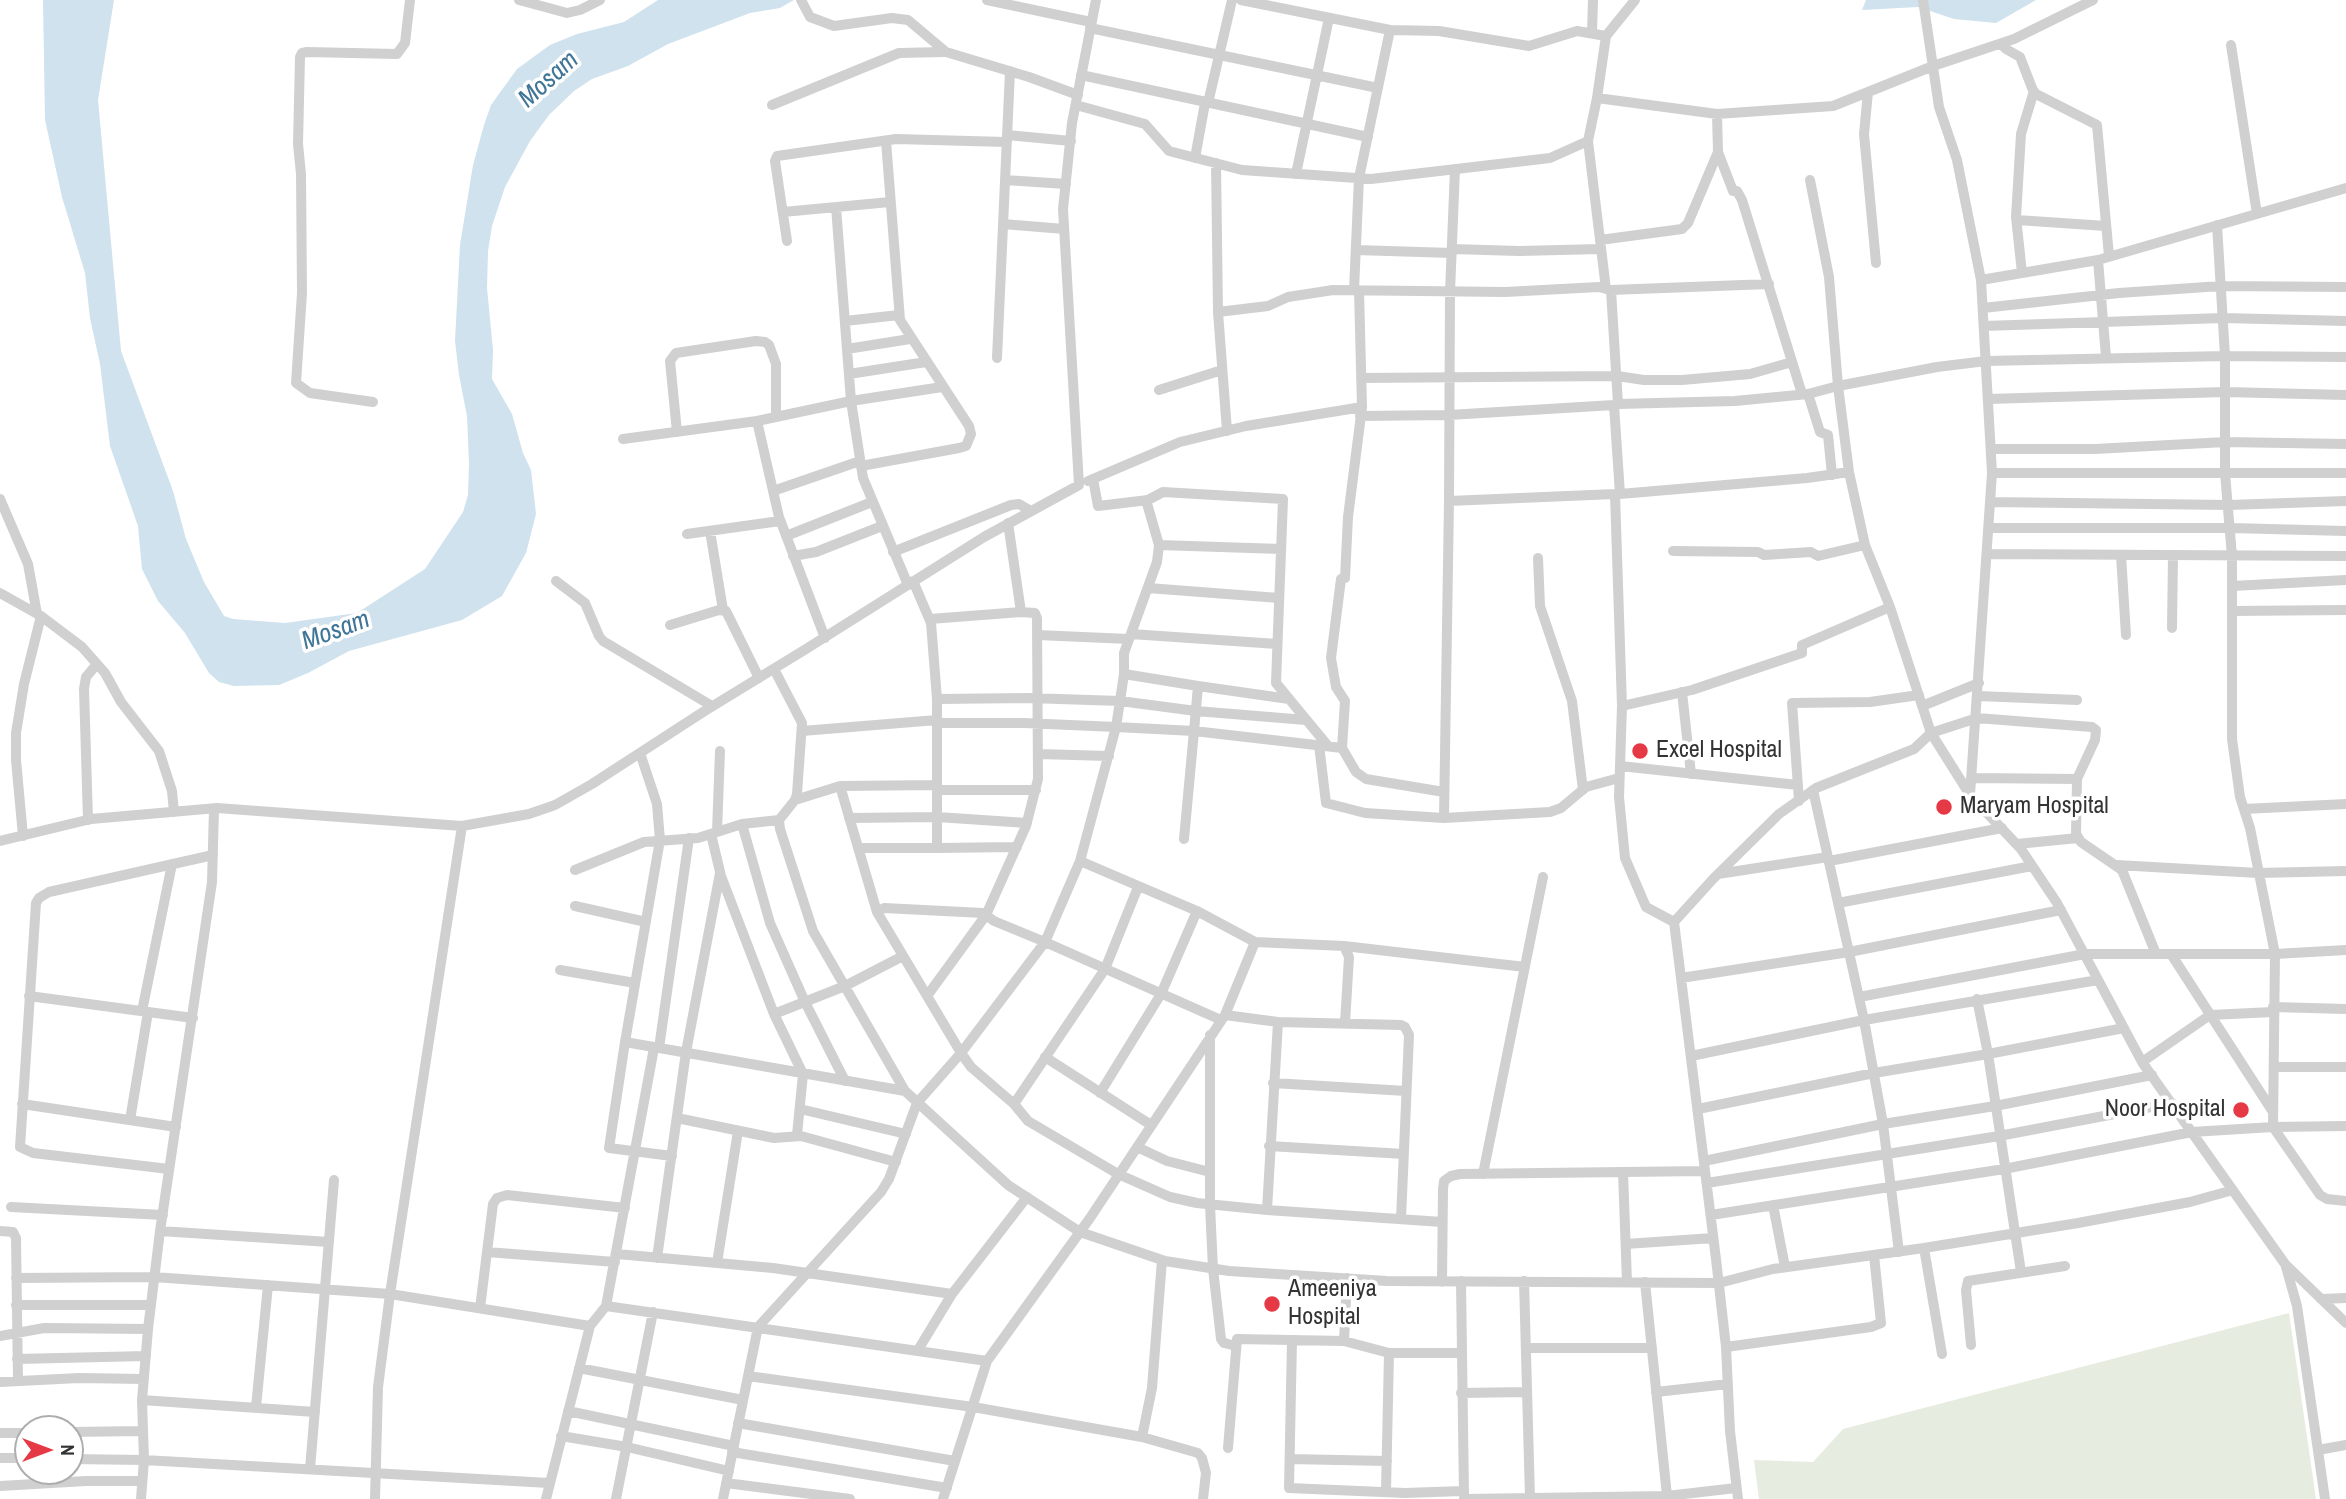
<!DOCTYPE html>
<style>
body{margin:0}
#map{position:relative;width:2346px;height:1499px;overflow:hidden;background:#fff;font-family:"Archivo Narrow",sans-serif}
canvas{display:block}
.north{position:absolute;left:14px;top:1415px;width:70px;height:70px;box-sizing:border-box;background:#fff;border:2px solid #adadad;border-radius:50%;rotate:90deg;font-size:19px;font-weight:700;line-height:28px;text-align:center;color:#333}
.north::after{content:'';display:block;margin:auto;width:24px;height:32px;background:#e63946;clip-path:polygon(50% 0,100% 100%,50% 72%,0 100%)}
</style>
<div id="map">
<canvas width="2346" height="1499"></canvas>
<div class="north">N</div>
</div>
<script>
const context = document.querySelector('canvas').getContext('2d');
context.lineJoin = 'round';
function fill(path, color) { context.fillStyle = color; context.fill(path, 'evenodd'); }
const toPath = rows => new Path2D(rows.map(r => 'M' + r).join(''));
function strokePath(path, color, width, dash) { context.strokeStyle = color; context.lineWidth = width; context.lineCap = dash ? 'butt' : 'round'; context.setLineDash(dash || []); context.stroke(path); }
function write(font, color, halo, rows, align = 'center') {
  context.font = font + ' "Archivo Narrow",sans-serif'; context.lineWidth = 7; context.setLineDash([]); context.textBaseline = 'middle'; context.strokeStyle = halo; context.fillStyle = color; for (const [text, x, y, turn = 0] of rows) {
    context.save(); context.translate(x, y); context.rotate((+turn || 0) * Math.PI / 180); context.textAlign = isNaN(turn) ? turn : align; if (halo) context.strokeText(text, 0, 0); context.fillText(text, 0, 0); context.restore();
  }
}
fill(toPath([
 [2289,1313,2316,1499,1759,1499,1754,1460,1813,1462,1843,1429]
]), '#e6ecdf');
fill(toPath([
 [43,0,114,0,98,100,121,351,173,491,186,539,204,582,224,616,233,619,285,623,357,613,425,569,463,512,468,495,469,463,467,416,459,375,455,341,460,245,473,165,484,125,491,105,517,69,550,45,577,34,624,22,658,0,794,0,780,8,750,13,668,44,628,66,592,79,574,91,549,115,530,141,505,187,492,226,488,251,487,288,493,350,492,379,512,414,523,453,531,470,536,514,526,553,502,596,462,620,349,651,308,673,279,685,234,686,219,682,209,673,185,633,158,601,142,569,138,526,110,446,100,364,90,318,85,273,62,197,45,120],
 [1866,0,2036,0,1996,23,1954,19,1918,7,1862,10]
]), '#cfe2ee');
strokePath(toPath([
 [519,0,567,13,580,10,600,0],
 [801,0,810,17,834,26,892,18,908,20,946,52,1029,77,1078,95],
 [987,0,1091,22],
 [1241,0,1390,30],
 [1923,0,1939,107,1957,160,1981,280,1992,473,1970,795],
 [1090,28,1378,88],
 [1592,33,1593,0],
 [2001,44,2006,49,2020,57,2034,93,2097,125,2109,256],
 [2231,45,2257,214],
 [1081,75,1368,137],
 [1868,92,1864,134,1876,263],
 [1597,98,1717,114,1833,106,1933,66,2014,39,2093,0],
 [772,105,899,53,944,52],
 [1076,105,1145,124,1169,151,1242,170,1371,179,1550,158,1588,141,1597,98,1606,36,1635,0],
 [1717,114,1718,152,1733,191,1737,191,1742,200,1802,394],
 [1007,135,1071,141],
 [1588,141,1606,289],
 [1195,158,1205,103,1208,103,1232,0],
 [1216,163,1218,312,1268,306,1288,297,1333,290,1505,292,1599,287,1611,290,1769,284],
 [1455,169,1450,292,1449,501,1615,494],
 [1296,174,1329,18],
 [1005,180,1066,184],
 [836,207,851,401,863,478,908,585],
 [783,212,890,202],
 [2017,220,2106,226],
 [1003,224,1064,229],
 [2217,225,2225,356,2225,473,2232,556,2232,739,2240,797,2250,828,2275,954,2273,1127,2320,1195,2327,1199,2346,1201],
 [1600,240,1682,229,1688,223,1718,152],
 [787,241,775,161,777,156,896,139,1006,142],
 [1452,249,1519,251,1601,249],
 [1356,250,1452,253],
 [2098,260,2106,357],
 [2022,273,2016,217,2021,134,2034,91],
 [1981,280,2098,260,2346,188],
 [1354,290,1359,178,1390,30,1439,31,1529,46,1577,31,1606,36],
 [1611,290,1618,404,1614,405,1620,494,1615,494,1622,706,1619,797,1625,858,1646,907,1674,922],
 [1983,308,2119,293,2221,286,2346,287],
 [1218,312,1227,431],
 [845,321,899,315],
 [1984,326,2223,318,2346,321],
 [847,349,910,339],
 [997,358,1010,71],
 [849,374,926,362],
 [1361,378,1617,376,1644,380,1682,380,1750,374,1792,362],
 [1159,390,1222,370],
 [1808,394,1820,432,1828,435,1832,475],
 [1988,399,2225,392,2346,395],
 [373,402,310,393,296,383,302,293,301,174,298,144,300,57,302,53,307,52,397,54,405,43,410,0],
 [1618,404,1735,401,1808,394,1838,386,1829,277,1810,180],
 [1360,416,1449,415,1614,405],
 [757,421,779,517,825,638],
 [677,432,670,361,676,353,756,341,765,342,769,345,776,364,776,417],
 [623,439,757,421,851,401,942,387],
 [1991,449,2095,449,2225,442,2346,444],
 [861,466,959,448,966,446,971,434,969,426,900,320,886,141],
 [1992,473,2346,473],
 [1093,479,1098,506,1148,500,1163,492,1283,499,1276,683,1328,746],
 [1088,481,1180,442,1246,426,1362,407,1359,290],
 [773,491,860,461],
 [1620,494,1807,478,1849,472],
 [0,499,28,564,37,614],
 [1990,502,2229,505,2346,501],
 [1008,523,1021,612],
 [1989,528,2231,528,2346,531],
 [710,531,723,610],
 [687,534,780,521],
 [786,536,872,502],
 [1159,545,1281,549],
 [1673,551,1758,552,1764,555,1811,552,1818,556,1865,545],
 [893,552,1011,505,1019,504,1031,511],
 [1987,554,2346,556],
 [2121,555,2126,635],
 [793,556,816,552,882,526],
 [1538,558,1540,606,1572,701,1583,790],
 [556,581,585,603,599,636,603,641,712,706],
 [913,581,931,623,937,699],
 [2232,586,2346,580],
 [1148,588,1279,598],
 [0,593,41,616,82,647,105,673,121,702,159,751,172,791,174,812],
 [2232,611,2346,610],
 [670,625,719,610,726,611,759,678],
 [2172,628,2173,556],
 [1131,634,1277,644],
 [1037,635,1129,639],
 [774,669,802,723,797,794,795,800,779,820,780,829,813,931,905,1091,1008,1185,1080,1232,1165,1261,1229,1271,1387,1281,1719,1283,1773,1269,1924,1248,2078,1223,2190,1202,2233,1190],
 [1124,674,1124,653,1157,562,1159,545,1146,500],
 [1198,686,1289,699],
 [1682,692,1691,774],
 [1978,696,2077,700],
 [1622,706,1692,690,1802,653,1802,645,1890,607],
 [1922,706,1979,683],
 [937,723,1024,723,1116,727,1120,701,1196,711,1306,720],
 [802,731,937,720],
 [1319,745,1326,803,1365,813,1444,818,1449,501],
 [1342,748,1356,772,1366,779,1444,792],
 [640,753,657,804,660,840,625,1042,609,1148,672,1156],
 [1038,754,1109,756],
 [1620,766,1798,785],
 [1972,778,2077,779],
 [840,786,937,785],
 [937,790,1036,790],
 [1813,790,1864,1020,1883,1124,1899,1252],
 [795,800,840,786,877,912],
 [1799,801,1792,703,1870,702,1919,695],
 [2244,809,2346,804],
 [849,818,937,817,1027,823],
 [1444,818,1550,812,1561,808,1586,787,1619,778],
 [88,820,84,689,86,677,97,664],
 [742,824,770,923,805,1002,845,1081],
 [717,832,720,751],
 [711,834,721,876,774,1014,803,1074,797,1135],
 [23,836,16,760,16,733,24,684,41,616],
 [1184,839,1194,731,1342,748,1345,701,1336,687,1331,658,1341,579,1345,578,1348,517,1362,407],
 [0,841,91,819,217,808,462,826,529,814,555,805,592,784,703,712,806,649,984,537,1079,485,1063,209,1072,123,1096,0],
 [2017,844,2078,838],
 [1017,847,937,848,937,699,1029,698,1120,701,1124,674,1198,686,1194,731,1116,727,1080,861],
 [858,848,937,848],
 [1829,861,2002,828],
 [2117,865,2258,873,2346,871],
 [575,870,644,842,698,838,742,824,779,820],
 [1718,874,1828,857],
 [1838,903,2032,866],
 [575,906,646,922],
 [1255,942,1344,946,1349,957,1345,1023],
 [1344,946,1525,967],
 [2156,954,2122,870,2081,842,2076,834,2077,779,2095,740,2096,730,2092,727,1977,718,1931,733,1970,795,2021,849,2057,903,2142,1062,2285,1264,2346,1323],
 [2171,954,2273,1112],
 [560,970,635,983],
 [1681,978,1849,952,2061,910],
 [29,996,193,1018],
 [927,996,986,915,1026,826,1038,779,1037,618,1035,613,1021,612,930,619],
 [1859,997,2085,954,2275,954,2346,950],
 [1977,999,1988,1054,2021,1272],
 [2273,1007,2346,1009],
 [142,1011,172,864],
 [774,1014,845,986,903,956],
 [1225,1015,1278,1022,1401,1025,1405,1027,1409,1035,1401,1219],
 [1210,1035,1210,1205,1213,1269,1221,1339,1224,1343,1236,1346],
 [625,1042,905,1091],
 [659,1048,689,838],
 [1691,1056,1864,1020,2098,980],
 [1045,1057,1151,1125],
 [2142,1062,2210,1015,2273,1012],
 [2274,1067,2346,1067],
 [1273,1083,1406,1091],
 [1100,1093,1161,994,1197,911],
 [22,1104,176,1127],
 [1014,1104,1028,1121,1118,1174,1170,1197,1197,1203,1267,1210,1442,1222],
 [800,1109,906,1134],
 [1698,1109,1874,1073,1988,1054,2124,1028],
 [677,1118,774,1138,801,1136,896,1162],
 [130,1120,148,1012],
 [1269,1146,1404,1154],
 [1137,1147,1167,1161,1210,1172],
 [1704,1161,1883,1124,1995,1106,2152,1075],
 [169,1169,33,1153,20,1147,36,903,39,898,49,892,213,855],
 [1623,1172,1627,1282],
 [1483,1174,1543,877],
 [1707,1183,1999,1136,2172,1103],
 [1773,1205,1785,1267],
 [11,1207,163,1215],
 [1267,1210,1278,1022],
 [1711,1215,2004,1169,2192,1132,2273,1127,2346,1126],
 [0,1231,13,1232,16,1238,18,1381],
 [160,1231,329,1242],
 [1626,1244,1713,1238],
 [1924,1248,1942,1354],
 [487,1252,615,1262],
 [617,1254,773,1268,952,1294],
 [657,1258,686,1052,720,873],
 [717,1263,738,1131],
 [2286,1267,2297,1306,2325,1499],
 [16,1278,154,1277,390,1294,590,1326],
 [1461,1281,1464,1496],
 [1524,1281,1530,1498],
 [1442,1282,1443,1189,1444,1181,1451,1176,1460,1174,1705,1171],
 [1645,1282,1667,1496],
 [2321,1299,2346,1298],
 [16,1305,151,1305],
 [606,1306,654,1048],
 [480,1308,493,1204,497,1198,507,1195,625,1208],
 [0,1336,44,1328,148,1329],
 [1292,1340,1289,1488,1405,1493,1463,1491],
 [1344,1341,1389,1353,1461,1353],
 [1971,1345,1966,1290,1968,1281,2065,1266],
 [1726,1347,1871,1327,1881,1323,1874,1255],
 [1526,1348,1652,1348],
 [918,1350,952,1294,1027,1197],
 [17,1359,146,1356],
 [579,1368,743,1400],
 [748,1376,973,1407,1142,1437,1152,1388,1162,1260],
 [0,1382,79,1378,144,1379],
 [1656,1392,1728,1384],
 [1461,1393,1527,1392],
 [142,1400,315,1412],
 [256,1407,268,1285],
 [568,1411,734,1446],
 [738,1423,955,1461],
 [70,1432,142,1431],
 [0,1433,28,1433],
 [561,1436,627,1447,729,1471],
 [1142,1437,1198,1453,1202,1458,1206,1473,1203,1499],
 [1228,1448,1237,1339,1344,1341,1347,1278],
 [2318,1450,2346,1445],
 [732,1452,947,1488],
 [0,1458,28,1458],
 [70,1459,144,1460,549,1483],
 [1290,1459,1387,1461],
 [310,1469,334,1180],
 [726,1483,850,1499],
 [0,1486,86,1481,142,1481],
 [1386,1491,1389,1353],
 [141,1499,144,1460,142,1400,148,1329,160,1231,212,882,214,809],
 [375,1499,378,1387,390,1294,462,826],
 [546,1499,590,1326,606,1306,987,1361],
 [616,1499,653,1312],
 [723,1499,758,1327,881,1192,889,1179,917,1103,961,1053,971,1067,1014,1104,1105,969,1138,887],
 [943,1499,987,1361,1090,1218,1225,1015,1255,942,1197,911,1080,861,1045,942,961,1053,877,912,884,908,983,913,994,921,1045,942,1221,1020],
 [1464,1499,1667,1496,1736,1488],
 [1738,1499,1730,1431,1726,1347,1716,1259,1674,922,1713,879,1779,814,1816,788,1914,749,1931,733,1890,607,1865,545,1849,472,1838,386,1937,367,1986,361,2225,356,2346,357]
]), '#d0d0d0', 10);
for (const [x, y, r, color] of [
 [1640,751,9,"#e63946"],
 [1944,807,9,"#e63946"],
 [2241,1110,9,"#e63946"],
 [1272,1304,9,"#e63946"]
]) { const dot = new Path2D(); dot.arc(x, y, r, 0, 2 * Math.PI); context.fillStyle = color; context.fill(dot); strokePath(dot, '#fff', 2.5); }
write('24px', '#333', '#fff', [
 ["Excel Hospital",1656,751],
 ["Maryam Hospital",1960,807],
 ["Noor Hospital",2225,1110,"right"],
 ["Ameeniya",1288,1290],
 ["Hospital",1288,1318]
], 'left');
write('italic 26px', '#3f7597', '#fff', [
 ["Mosam",549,80,-42],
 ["Mosam",336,631,-20]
]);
</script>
